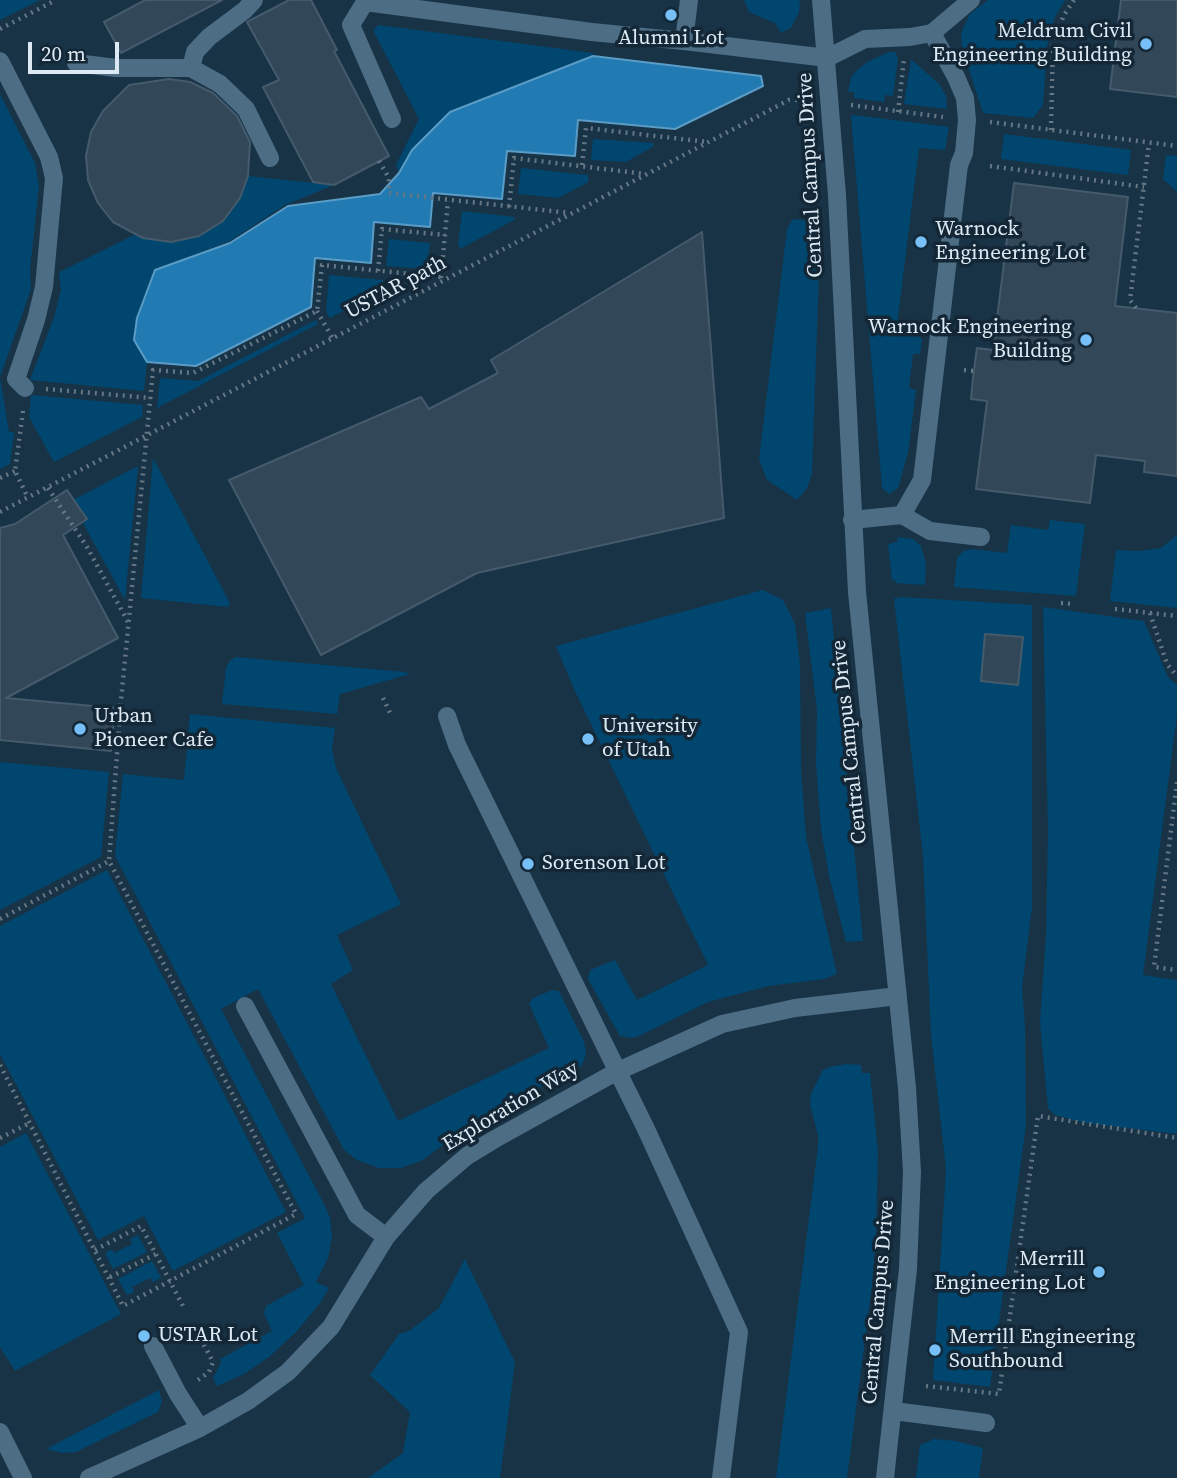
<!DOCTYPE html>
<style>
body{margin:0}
#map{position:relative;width:1177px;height:1478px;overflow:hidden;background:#132736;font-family:"Source Serif 4",serif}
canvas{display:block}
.scale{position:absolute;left:28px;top:42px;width:91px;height:32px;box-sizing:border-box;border:4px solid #ddeaf4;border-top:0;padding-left:9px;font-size:21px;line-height:24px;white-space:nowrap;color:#ddeaf4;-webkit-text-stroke:5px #132736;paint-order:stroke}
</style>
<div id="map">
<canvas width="1177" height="1478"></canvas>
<div class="scale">20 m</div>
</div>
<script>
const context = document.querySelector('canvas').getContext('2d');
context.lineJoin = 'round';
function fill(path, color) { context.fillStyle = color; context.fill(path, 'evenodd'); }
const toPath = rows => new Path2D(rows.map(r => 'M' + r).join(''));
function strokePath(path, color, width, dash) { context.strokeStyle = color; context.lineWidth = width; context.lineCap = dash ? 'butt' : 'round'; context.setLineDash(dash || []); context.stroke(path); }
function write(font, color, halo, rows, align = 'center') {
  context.font = font + ' "Source Serif 4",serif'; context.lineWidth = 7; context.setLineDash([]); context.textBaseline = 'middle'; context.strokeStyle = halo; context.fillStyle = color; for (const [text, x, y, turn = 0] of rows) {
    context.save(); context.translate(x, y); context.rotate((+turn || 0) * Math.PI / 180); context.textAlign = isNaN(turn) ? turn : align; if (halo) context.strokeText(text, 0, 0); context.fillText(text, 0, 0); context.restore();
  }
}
fill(toPath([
 [0,0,1177,0,1177,1478,0,1478]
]), '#183346');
fill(toPath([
 [0,0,40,0,0,20],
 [744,0,800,0,799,13,791,28,781,33,775,23,749,12],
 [988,0,1065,0,1055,17,1047,47,1043,105,1033,118,983,113,962,48,961,33,970,14],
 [379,25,593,53,593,56,412,150,399,173,396,165,419,119,374,32,374,29],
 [889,52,895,52,898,58,893,96,885,95,884,102,854,98,854,92,848,92,851,78,855,72,867,62],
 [911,59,939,84,946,96,947,109,904,104],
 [0,94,35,163,39,186,30,269,31,289,0,377,9,432,14,432,10,464,0,469],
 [854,115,949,127,945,150,919,148,896,333,916,335,922,339,920,354,913,354,909,388,916,390,908,453,898,488,889,494,882,488,851,116],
 [1004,134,1131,150,1128,175,1001,159],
 [593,139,653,143,654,146,626,162,591,160],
 [1166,155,1177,156,1177,192,1163,179],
 [521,168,588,175,588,182,559,198,518,194],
 [248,176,334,185,285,205,230,241,155,270,135,340,147,362,144,391,30,380,54,317,61,290,59,272,134,235,144,238,171,242,199,236,223,221,240,198],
 [462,211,515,217,514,220,460,249,458,245],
 [793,219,804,220,813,226,820,242,812,473,807,488,797,500,767,480,759,459,787,229],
 [389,239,430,243,427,266,423,269,386,266],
 [329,275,383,280,383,290,330,318,326,312],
 [316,320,318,324,157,408,160,378,198,381],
 [31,395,143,405,142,417,54,462,29,417],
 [153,458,230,603,228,607,141,598],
 [138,466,125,600,71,501],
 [1050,520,1085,524,1076,596,954,587,957,558,963,551,972,549,1007,553,1011,525,1048,530],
 [1177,535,1177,608,1110,601,1116,550,1139,551,1161,548],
 [898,537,913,539,921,546,926,564,925,585,896,583,896,581,892,580,888,544,897,542],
 [763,590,783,600,795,624,800,664,801,770,806,837,837,974,824,979,769,986,738,994,708,1002,639,1036,632,1038,620,1036,588,979,590,970,615,960,637,1000,708,965,574,689,556,646],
 [901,597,1032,605,1032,907,1022,988,1025,1027,1026,1125,990,1387,933,1380,946,1169,931,1035,923,856,894,599],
 [1043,607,1144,621,1168,677,1177,685,1177,715,1143,975,1177,980,1177,1134,1086,1123,1055,1115,1048,1108,1040,1023,1046,935,1048,831],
 [831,608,863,941,846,942,829,876,821,829,816,764,817,710,805,613],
 [235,657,405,672,410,674,340,694,337,714,222,704,226,668,229,662],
 [190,714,335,728,332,749,336,768,401,904,337,935,353,970,331,984,398,1121,549,1048,529,1004,533,998,552,990,559,991,584,1042,586,1054,582,1065,489,1114,452,1138,423,1160,401,1168,379,1168,357,1160,344,1150,258,989,221,1009,325,1206,330,1218,332,1237,328,1258,316,1282,329,1288,320,1303,296,1332,269,1357,244,1374,217,1386,213,1378,221,1363,220,1359,272,1331,264,1314,266,1306,304,1285,277,1233,305,1218,115,856,123,774,184,780],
 [0,762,109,772,101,857,0,910],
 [107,870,286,1212,173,1271,144,1216,98,1240,0,1054,0,926],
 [847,1064,861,1065,862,1073,870,1073,878,1152,876,1234,872,1285,847,1478,776,1478,818,1147,818,1136,810,1104,811,1094,822,1071,829,1067],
 [26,1133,121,1314,15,1371,0,1347,0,1147],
 [138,1235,147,1252,113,1269,105,1253,112,1249,114,1253,132,1244,130,1239],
 [465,1259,515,1362,500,1478,368,1478,403,1453,410,1412,370,1375,399,1334,409,1331,439,1308],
 [152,1261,161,1278,153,1282,150,1278,132,1287,134,1292,127,1295,118,1279],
 [159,1390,162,1402,158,1412,76,1452,62,1453,46,1449],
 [934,1439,956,1441,983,1448,979,1478,916,1478,920,1445]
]), '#00466e');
const water = toPath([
 [593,56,761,76,763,86,675,129,578,120,575,156,507,151,502,199,433,193,430,227,374,222,371,263,315,258,311,307,196,366,147,362,134,340,137,318,155,270,230,243,288,206,380,194,399,173,412,150,450,112,593,56]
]);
fill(water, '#227ab2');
strokePath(water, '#5a9cc6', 2);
const building = toPath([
 [145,0,222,0,121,53,104,22,145,0],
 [289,0,311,0,337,50,334,51,389,156,334,185,313,182,263,87,279,80,247,22,289,0],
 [1121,0,1177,0,1177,97,1110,89,1121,0],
 [169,79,190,82,213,93,237,116,250,142,248,176,240,198,223,221,199,236,171,242,143,238,113,222,98,203,88,180,86,156,91,132,103,111,129,85,169,79],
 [1014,183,1128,197,1115,306,1177,313,1177,476,1144,472,1145,461,1096,455,1090,503,976,489,987,401,971,399,973,378,977,348,993,350,1014,183],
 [702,232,724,518,477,573,321,655,229,480,421,397,429,409,498,373,491,360,702,232],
 [67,490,87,519,63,535,118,638,6,698,115,708,111,751,0,740,0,528,15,524,67,490],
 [985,634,1023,637,1018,685,981,681,985,634]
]);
fill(building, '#324757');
strokePath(building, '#455b6c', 2);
strokePath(toPath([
 [0,29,56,0],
 [851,105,943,117],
 [898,112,904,60],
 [990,122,1177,146],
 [1051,130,1053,43,1064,15,1074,0],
 [379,161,389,178,389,193,570,213],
 [582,165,586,128,708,142],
 [990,166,1144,187],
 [509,207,514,158,645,174],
 [378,271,382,229,445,235],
 [441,278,448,201],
 [1136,308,1130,300,1149,143],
 [317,311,333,339],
 [964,370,974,371],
 [46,389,151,398],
 [23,411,15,471,28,498],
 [0,478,15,471],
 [48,488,87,547,128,622],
 [0,512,789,100,808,100],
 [1061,603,1072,604],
 [1115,609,1177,616],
 [1150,613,1167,664,1177,676],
 [383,698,391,715],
 [1177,782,1154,967,1177,970],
 [0,919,109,861],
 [0,1065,123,1306,296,1214,109,861,121,701,153,370,193,373,317,311,322,265,441,277],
 [0,1138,30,1123],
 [95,1250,141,1226,184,1308],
 [110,1277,156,1254],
 [198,1380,209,1372,213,1362,202,1341],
 [926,1386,999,1394,1038,1116,1177,1138]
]), '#667784', 4.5, [2, 5]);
strokePath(toPath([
 [821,0,837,195,857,592,907,1088,912,1172,908,1269,885,1478],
 [684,41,827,58,865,39,910,37,932,33,971,0],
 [0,61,49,157,54,178,44,287,36,320,16,379,25,388],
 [76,63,116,68,191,68,220,84,246,109,270,158],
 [191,68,195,52,209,37,245,10,254,0],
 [392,119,351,25,365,2,592,32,684,41,689,0],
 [902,515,930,531,981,537],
 [852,520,902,515,922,480,959,165,964,153,967,120,965,98,956,77,932,33],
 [447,716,457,745,646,1129,739,1332,721,1478],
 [245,1006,357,1215,386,1237],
 [153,1346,178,1394,200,1428],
 [894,1411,986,1423],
 [0,1432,23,1478],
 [89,1478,200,1428,248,1401,288,1372,331,1327,386,1237,426,1191,467,1156,495,1139,616,1072,722,1024,795,1008,898,996]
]), '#4d6d85', 18);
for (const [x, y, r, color] of [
 [671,15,7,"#76c0f7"],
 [1146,44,7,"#76c0f7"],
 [921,242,7,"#76c0f7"],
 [1086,340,7,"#76c0f7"],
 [80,729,7,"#76c0f7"],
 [588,739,7,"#76c0f7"],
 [528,864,7,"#76c0f7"],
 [1099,1272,7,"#76c0f7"],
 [144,1336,7,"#76c0f7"],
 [935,1350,7,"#76c0f7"]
]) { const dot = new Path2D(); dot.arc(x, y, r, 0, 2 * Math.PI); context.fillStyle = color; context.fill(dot); strokePath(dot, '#132736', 2.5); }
write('21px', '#ddeaf4', '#132736', [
 ["Meldrum Civil",1132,32,"right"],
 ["Engineering Building",1132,56,"right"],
 ["Alumni Lot",671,39,"center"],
 ["Warnock",935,230],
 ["Engineering Lot",935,254],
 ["Warnock Engineering",1072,328,"right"],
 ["Building",1072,352,"right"],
 ["Urban",94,717],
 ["Pioneer Cafe",94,741],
 ["University",602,727],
 ["of Utah",602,751],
 ["Sorenson Lot",542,864],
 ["Merrill",1085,1260,"right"],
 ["Engineering Lot",1085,1284,"right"],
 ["USTAR Lot",158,1336],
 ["Merrill Engineering",949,1338],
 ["Southbound",949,1362]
], 'left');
write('21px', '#ddeaf4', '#132736', [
 ["Central Campus Drive",811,175,-93],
 ["USTAR path",396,288,-28],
 ["Central Campus Drive",850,742,-96],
 ["Exploration Way",511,1107,-31],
 ["Central Campus Drive",879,1302,-85]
]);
</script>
